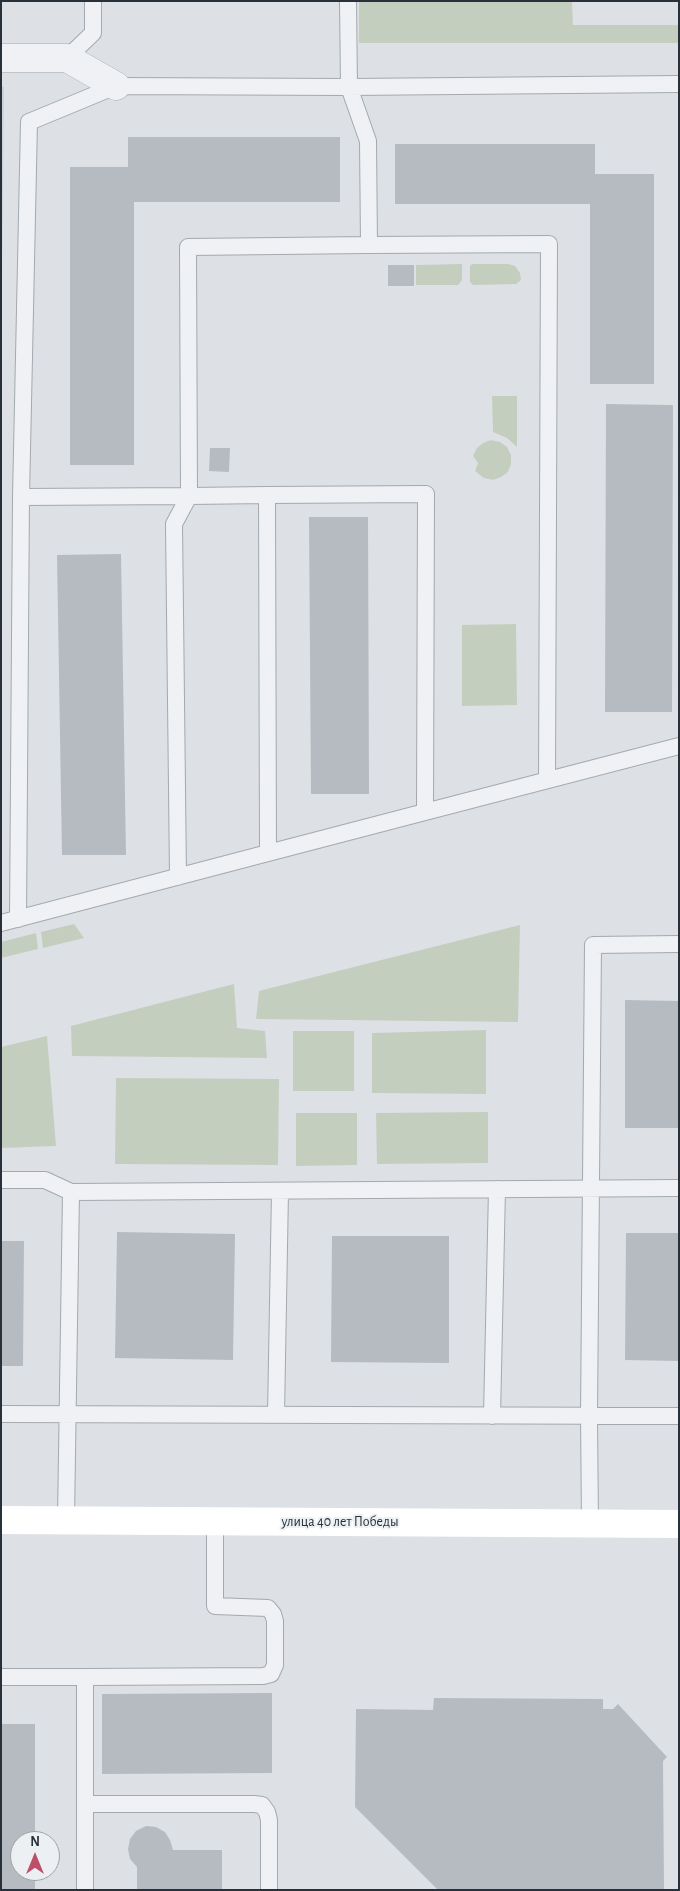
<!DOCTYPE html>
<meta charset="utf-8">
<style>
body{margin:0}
#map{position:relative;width:680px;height:1891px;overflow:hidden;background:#dde1e5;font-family:"Alegreya Sans",sans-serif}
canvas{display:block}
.frame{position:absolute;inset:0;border:2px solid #28313a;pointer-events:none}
.north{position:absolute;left:10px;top:1831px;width:50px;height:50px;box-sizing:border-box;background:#ecf0f3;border:1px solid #9ea4a9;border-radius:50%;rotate:0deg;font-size:14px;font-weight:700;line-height:20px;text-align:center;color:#28313a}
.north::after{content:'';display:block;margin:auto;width:18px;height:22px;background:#bf4e6a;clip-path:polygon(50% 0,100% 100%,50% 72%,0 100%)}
</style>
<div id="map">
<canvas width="680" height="1891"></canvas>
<div class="frame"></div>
<div class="north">N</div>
</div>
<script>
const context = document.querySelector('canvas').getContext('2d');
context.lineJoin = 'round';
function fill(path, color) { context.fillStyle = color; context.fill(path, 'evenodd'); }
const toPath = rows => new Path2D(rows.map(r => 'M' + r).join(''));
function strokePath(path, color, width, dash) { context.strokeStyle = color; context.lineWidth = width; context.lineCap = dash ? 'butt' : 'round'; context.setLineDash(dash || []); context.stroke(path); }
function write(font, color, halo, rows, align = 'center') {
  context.font = font + ' "Alegreya Sans",sans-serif'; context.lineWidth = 4; context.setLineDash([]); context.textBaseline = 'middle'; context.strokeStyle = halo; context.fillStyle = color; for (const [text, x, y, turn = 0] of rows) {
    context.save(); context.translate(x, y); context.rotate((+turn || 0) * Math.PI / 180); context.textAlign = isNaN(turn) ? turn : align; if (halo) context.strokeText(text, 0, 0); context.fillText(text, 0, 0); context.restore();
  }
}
fill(toPath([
 [1,87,4,87,1,373]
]), '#cbd1d6');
fill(toPath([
 [359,1,572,1,573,25,679,25,679,43,359,43],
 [462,264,462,280,458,285,416,285,416,265],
 [472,264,508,264,515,266,520,273,521,280,516,284,473,285,470,282,470,266],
 [492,396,517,396,517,447,507,438,493,432],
 [491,440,500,442,507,447,511,455,511,464,508,472,501,477,493,480,484,478,475,471,478,463,473,456,477,448,483,443],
 [516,624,517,705,462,706,462,625],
 [74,924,84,938,43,948,41,932],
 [520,925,518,1022,256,1019,259,991],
 [36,933,38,949,1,958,1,942],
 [234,984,237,1028,265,1031,267,1058,72,1056,71,1026],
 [486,1030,486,1094,372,1093,372,1033],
 [293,1031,354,1031,354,1091,293,1091],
 [47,1036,56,1146,1,1148,1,1047],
 [116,1078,279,1079,278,1165,115,1164],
 [488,1112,488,1163,377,1164,376,1113],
 [296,1113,357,1113,357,1165,296,1166]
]), '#c4cebf');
fill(toPath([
 [128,137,340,137,340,202,134,202,134,465,70,465,70,167,128,167],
 [395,144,595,144,595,174,654,174,654,384,590,384,590,204,395,204],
 [388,265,414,265,414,286,388,286],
 [606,404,673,405,672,712,605,712],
 [210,448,230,448,229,472,209,471],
 [309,517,368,517,369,794,311,794],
 [121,554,126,855,62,855,57,555],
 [625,1000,679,1001,679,1128,625,1128],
 [117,1232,235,1234,233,1360,115,1358],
 [626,1233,679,1233,679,1361,625,1360],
 [332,1236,449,1236,449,1363,331,1362],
 [1,1241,24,1241,23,1366,1,1366],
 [272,1693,272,1773,102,1774,102,1694],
 [434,1698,603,1699,603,1709,613,1709,618,1704,667,1757,663,1761,664,1890,438,1890,355,1807,356,1709,433,1710],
 [1,1724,35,1724,35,1841,20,1841,20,1871,35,1871,35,1890,1,1890],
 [146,1826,156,1827,165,1832,170,1840,173,1850,222,1850,222,1890,137,1890,137,1867,130,1859,128,1849,130,1839,136,1831]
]), '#b5bbc1');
const lane = toPath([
 [348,1,349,87,368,141,369,245,549,244,547,780],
 [67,58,93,33,93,1],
 [267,495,189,496,188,247,369,245],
 [21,497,29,122,116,86,349,87,679,84],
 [425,812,679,746],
 [18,919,21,497,189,496,174,524,178,877],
 [1,923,268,853,425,812,426,494,267,495,268,853],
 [1,1180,45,1180,71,1192,679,1188],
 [1,1414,679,1416],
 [276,1415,280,1191],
 [492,1416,497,1189],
 [66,1520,71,1192],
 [590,1524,589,1416,593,945,679,944],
 [1,1677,85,1677,85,1890],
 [85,1677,263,1676,271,1674,275,1665,275,1621,273,1614,268,1608,215,1606,215,1521],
 [85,1804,254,1804,262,1805,267,1812,269,1820,269,1890]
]);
const street = toPath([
 [1,58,67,58,116,86]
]);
strokePath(lane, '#a3a9ae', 18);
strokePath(street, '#a3a9ae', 29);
strokePath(lane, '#eff1f4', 16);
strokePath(street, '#eff1f4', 28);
strokePath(toPath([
 [1,1520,679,1524]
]), '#fff', 28);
write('14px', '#28313a', '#ecf0f3', [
 ["улица 40 лет Победы",340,1522]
]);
</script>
